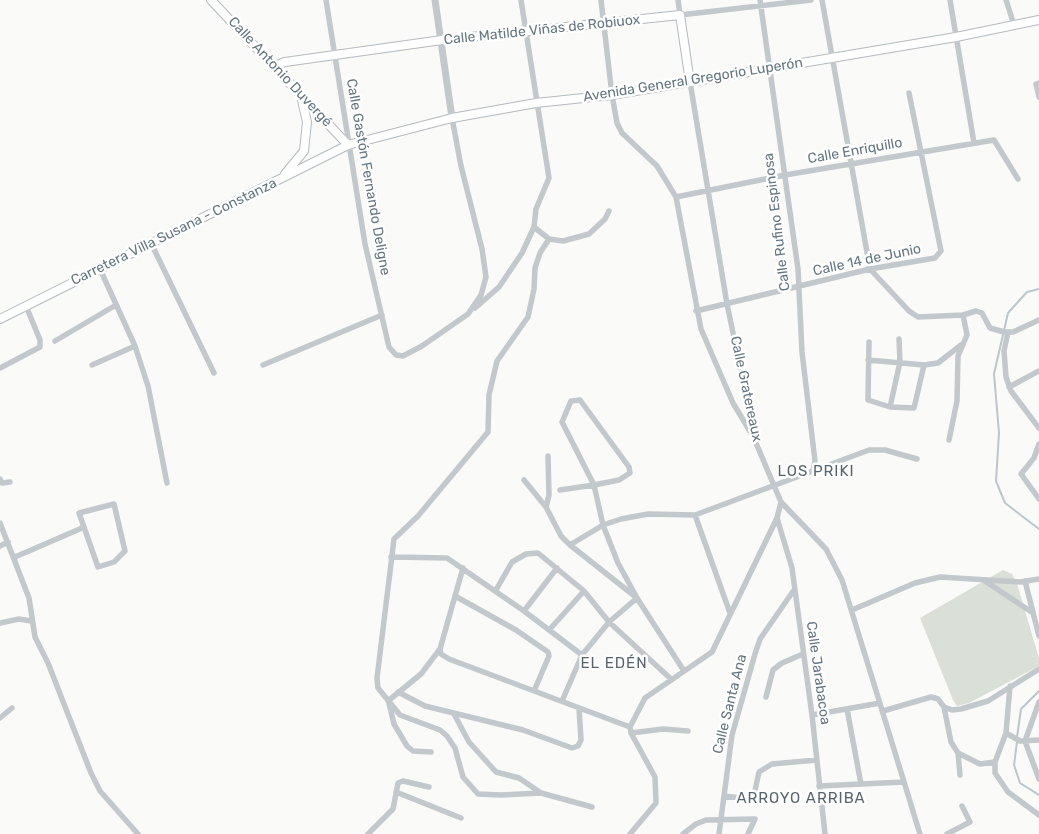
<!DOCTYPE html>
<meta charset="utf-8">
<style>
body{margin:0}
canvas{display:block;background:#fafaf8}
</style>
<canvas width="1039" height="834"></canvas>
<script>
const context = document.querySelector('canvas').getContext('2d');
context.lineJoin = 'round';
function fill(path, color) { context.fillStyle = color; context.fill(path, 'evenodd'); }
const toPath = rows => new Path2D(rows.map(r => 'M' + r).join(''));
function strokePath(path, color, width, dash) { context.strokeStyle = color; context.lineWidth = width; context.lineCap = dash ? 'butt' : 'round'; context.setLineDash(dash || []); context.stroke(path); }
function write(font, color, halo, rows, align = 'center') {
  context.font = font + ' Rubik,sans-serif'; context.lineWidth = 5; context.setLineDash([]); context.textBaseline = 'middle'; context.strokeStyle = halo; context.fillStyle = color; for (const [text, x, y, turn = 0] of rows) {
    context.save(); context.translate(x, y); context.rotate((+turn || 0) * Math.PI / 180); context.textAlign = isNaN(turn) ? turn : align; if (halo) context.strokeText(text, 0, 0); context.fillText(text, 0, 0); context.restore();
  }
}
fill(toPath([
 [1003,570,1012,574,1017,584,1039,658,1039,666,969,703,957,706,953,700,920,618]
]), '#dadfd7');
strokePath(toPath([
 [1039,289,1027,292,1008,313,994,374,999,433,996,481,1005,503,1039,529],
 [1017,737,1021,709,1039,691],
 [1017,742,1014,765,1020,783,1039,795]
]), '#bbc7cb', 2);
const secondary = toPath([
 [211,0,348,145],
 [275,66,285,62,442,40,680,15,690,82],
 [285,174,304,151,307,122,301,96],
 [0,319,348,145,452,118,536,103,612,95,956,37,1039,20]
]);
strokePath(secondary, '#b3babf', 10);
strokePath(toPath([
 [326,0,365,244,389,347,396,355,403,356,422,346,468,314,481,295,486,277,482,249,461,166,452,118],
 [601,0,612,95,617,123,622,133,657,166,676,197,701,329,733,403,754,438],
 [678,0,680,15,811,0],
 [760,0,798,269,802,352,815,461,813,470],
 [822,0,870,269,909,311,918,317,963,315,976,311,982,313,990,328,1004,332,1013,332,1039,320],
 [950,0,974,143],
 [1006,0,1014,25],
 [690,82,727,304,756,443,781,502,826,549,842,580,920,834],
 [1039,83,1036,84,1039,97],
 [676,197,785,175,994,140,1018,179],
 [534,227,549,239,563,241,589,234,605,219,609,211],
 [151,243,214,373],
 [100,269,135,346,148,386,167,483],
 [475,308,499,287,522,253,534,227,536,209,549,178,521,0],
 [696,311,870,269,935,258,941,251,909,93],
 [1008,332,1004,351,1006,377,1011,391,1039,428],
 [55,341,116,305],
 [869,342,868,400,890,407,914,408,924,365],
 [868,360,924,365,938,363,961,345],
 [92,365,135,346],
 [263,365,382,315],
 [0,368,40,347,40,340,26,306],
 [1009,387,1039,371],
 [890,407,900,362,899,339],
 [949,440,957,401,958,356,967,335,963,315],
 [1039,444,1034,458,1021,474,1039,499],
 [0,479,2,483,10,482],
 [524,480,546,507,561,536,570,545,637,598,609,622,582,655,562,701],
 [560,490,594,485,619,480,630,473,629,467,580,400,571,401,562,422,594,485,603,525,618,563,637,598,684,671],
 [114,504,125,551,114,562,98,567,79,513,114,504],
 [546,507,549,495,548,456],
 [695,515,730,613],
 [777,518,792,568,812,715,825,834],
 [0,523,29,598,35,637,48,663,91,773,100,791,138,834],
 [570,545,603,525,621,519,648,514,695,515,869,450,885,450,917,459],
 [0,546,8,542],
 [15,557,82,528],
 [391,557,447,558,524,611,582,655],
 [985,581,1033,613],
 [1025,581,1039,636],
 [496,590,512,562,526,554,538,553,584,591,609,622,671,679],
 [455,596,516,630,548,652,549,656,534,691],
 [852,610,915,583,940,577,1020,582,1039,579],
 [524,611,557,568],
 [0,623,19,619,31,621],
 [550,629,584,591],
 [440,649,441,654,449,659,630,727],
 [1010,686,1006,733,995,762,995,773,1008,792,1039,815],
 [398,692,425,706,523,730,572,748,578,746,581,740,579,708],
 [766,697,773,670,782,663,803,654],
 [388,701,421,674,440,649,463,568],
 [1039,702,1025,741,1039,779],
 [389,703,394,724,407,746,413,751,431,752],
 [944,707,951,742,958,753,960,775],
 [847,709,861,784],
 [883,711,931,697,938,699,944,707,952,710,961,709,988,701,1039,669],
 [454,714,469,742,496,772,519,778,541,793,592,807],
 [812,715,880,703],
 [0,718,12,708],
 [631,733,663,729,688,731],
 [1006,733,1020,741,1039,740],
 [958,753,980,764,995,762],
 [819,786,904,782],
 [396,792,461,818],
 [541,793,501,795,478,794,463,777,455,748,447,736,440,730,400,715,378,688,377,678,394,539,418,516,488,432,489,395,497,361,528,317,534,289,535,268,540,253,549,239],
 [724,796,750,799,754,795,759,772,772,764,817,760],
 [368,834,393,809,398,783,403,781,429,787],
 [630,834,656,803,655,777,631,733,630,727,645,698,712,652,777,518,781,502],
 [683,834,696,824,706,820,755,819,748,834],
 [719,834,732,735,755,654,760,639,794,590],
 [947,834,970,822,962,806]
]), '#c3c8cc', 5.5);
strokePath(toPath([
 [435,0,452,118]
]), '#c3c8cc', 7);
strokePath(secondary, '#fff', 8);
write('14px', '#657683', '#fff', [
 ["Calle Matilde Viñas de Robiuox",542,30,-6],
 ["Calle Antonio Duvergé",280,72,47],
 ["Avenida General Gregorio Luperón",693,80,-9],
 ["Calle Enriquillo",855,151,-10],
 ["Calle Gastón Fernando Deligne",368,177,80],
 ["Calle Rufino Espinosa",777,222,-97],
 ["Carretera Villa Susana - Constanza",174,232,-26],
 ["Calle 14 de Junio",867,260,-12],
 ["Calle Gratereaux",746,389,78],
 ["Calle Jarabacoa",818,673,82],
 ["Calle Santa Ana",730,704,-76]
]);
context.letterSpacing = '1px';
write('15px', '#57646e', '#fff', [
 ["LOS PRIKI",816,472],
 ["EL EDÉN",614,664],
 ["ARROYO ARRIBA",801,799]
]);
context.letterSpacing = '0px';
</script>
